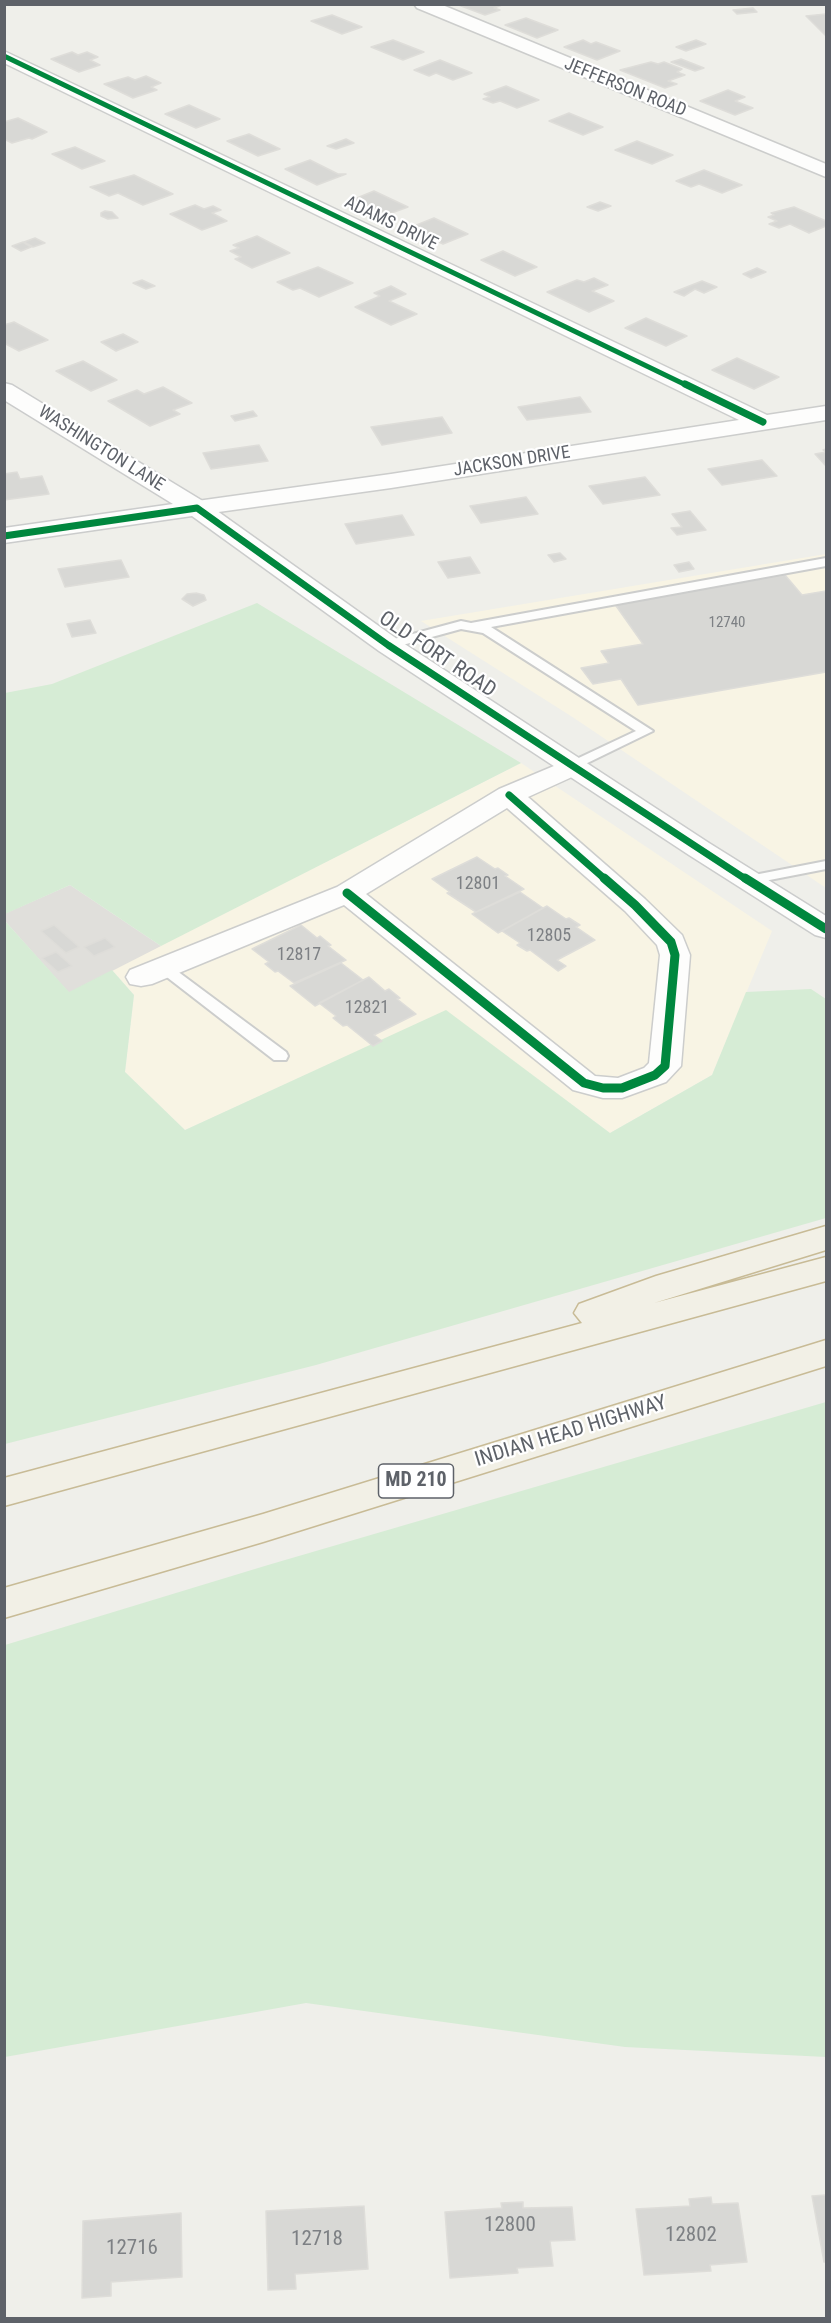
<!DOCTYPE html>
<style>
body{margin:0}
#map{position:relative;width:831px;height:2323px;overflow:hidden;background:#efefea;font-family:"Roboto Condensed",sans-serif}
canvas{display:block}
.frame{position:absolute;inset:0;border:6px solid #5e6269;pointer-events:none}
</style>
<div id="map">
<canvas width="831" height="2323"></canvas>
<div class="frame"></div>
</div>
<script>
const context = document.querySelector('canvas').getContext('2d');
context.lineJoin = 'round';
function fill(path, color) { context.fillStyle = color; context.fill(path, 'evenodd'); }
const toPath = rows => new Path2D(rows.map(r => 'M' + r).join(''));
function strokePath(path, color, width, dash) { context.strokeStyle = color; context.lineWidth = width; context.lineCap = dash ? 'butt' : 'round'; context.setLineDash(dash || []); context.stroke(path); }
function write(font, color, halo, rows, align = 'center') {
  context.font = font + ' "Roboto Condensed",sans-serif'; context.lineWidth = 4.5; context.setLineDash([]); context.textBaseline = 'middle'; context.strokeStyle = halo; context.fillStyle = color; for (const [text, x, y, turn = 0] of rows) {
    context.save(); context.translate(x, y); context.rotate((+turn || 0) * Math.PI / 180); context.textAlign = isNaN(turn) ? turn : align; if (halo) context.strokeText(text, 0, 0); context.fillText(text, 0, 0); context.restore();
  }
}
fill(toPath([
 [826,554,826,888,574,718,421,621],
 [521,763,772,931,712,1075,610,1133,446,1011,185,1130,125,1072,134,995,112,970]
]), '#f8f4e4');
fill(toPath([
 [70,885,161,946,69,993,5,921,4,914]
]), '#e0dfdb');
fill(toPath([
 [257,603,521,763,161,946,70,885,5,914,5,693,52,684],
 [5,921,69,992,112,970,134,995,125,1072,185,1130,446,1010,610,1133,712,1075,746,992,811,989,826,999,826,1218,316,1365,5,1444],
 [826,1402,826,2057,625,2047,306,2003,5,2057,5,1645,268,1565]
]), '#d6ecd5');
const building = toPath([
 [456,4,501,4,502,5,494,8,500,10,485,15,456,4],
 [753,8,757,12,737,14,733,10,753,8],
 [826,14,826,36,806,16,826,14],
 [332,15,362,27,342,34,311,21,332,15],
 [526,18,558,30,537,38,505,25,526,18],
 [393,40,424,52,403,60,371,47,393,40],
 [583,40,591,44,596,42,620,51,597,60,564,47,583,40],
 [696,40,706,44,686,51,676,47,696,40],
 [72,52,78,55,87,52,98,57,90,60,100,65,79,72,51,59,72,52],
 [681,59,704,68,695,71,671,62,681,59],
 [440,60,472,73,453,80,436,73,429,76,414,70,440,60],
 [651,62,658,64,664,62,682,69,677,72,685,75,668,81,677,84,665,88,620,70,651,62],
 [146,76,161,83,151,87,157,90,133,98,104,84,128,77,135,80,146,76],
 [506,86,539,100,517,108,500,101,493,103,483,99,490,97,484,94,506,86],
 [728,90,745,97,735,101,753,108,735,115,700,101,728,90],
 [189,105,220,119,196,128,165,114,189,105],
 [569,113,603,127,583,135,549,121,569,113],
 [18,118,47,132,32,139,29,138,12,143,4,139,4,122,18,118],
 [249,134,280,149,258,156,227,141,249,134],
 [346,139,354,143,336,149,327,146,346,139],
 [637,141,673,155,652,164,615,150,637,141],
 [75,147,105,161,82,169,52,154,75,147],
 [310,160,338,174,346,174,317,185,285,169,310,160],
 [704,170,742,185,722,193,699,184,691,187,676,181,704,170],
 [134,175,173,194,143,205,118,193,109,196,90,187,134,175],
 [374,191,408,207,386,215,352,200,374,191],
 [600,202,611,206,598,211,587,207,600,202],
 [195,205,204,209,213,206,221,210,212,213,227,221,202,230,170,214,195,205],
 [794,207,826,221,826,226,809,233,790,224,779,228,769,224,777,221,768,217,774,215,771,213,794,207],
 [105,211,112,212,118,218,108,219,101,216,101,213,105,211],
 [434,218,468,234,443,244,409,228,434,218],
 [257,236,290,253,252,268,235,259,241,257,230,251,239,248,233,245,257,236],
 [35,238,45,243,33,247,24,242,35,238],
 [23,242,31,247,21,251,12,246,23,242],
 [503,251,537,267,515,276,481,260,503,251],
 [318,267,353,283,319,297,300,288,293,290,277,282,318,267],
 [757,268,766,272,751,278,743,274,757,268],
 [594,278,608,285,592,291,614,301,589,312,547,292,577,280,584,282,594,278],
 [142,280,155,286,146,289,133,283,142,280],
 [702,281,717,287,704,293,695,289,684,296,674,292,702,281],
 [391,286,406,294,389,301,417,314,391,325,355,307,380,296,374,293,391,286],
 [646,318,687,336,666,346,625,328,646,318],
 [14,322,48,340,19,351,4,343,4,325,14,322],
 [123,334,138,342,116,351,101,342,123,334],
 [737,358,779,377,754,389,712,370,737,358],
 [83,361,117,380,91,391,56,371,83,361],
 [163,387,192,403,173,410,180,414,150,426,108,401,137,390,144,394,163,387],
 [580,397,591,412,527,420,518,407,580,397],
 [253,411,257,416,235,421,231,416,253,411],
 [442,417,452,433,382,445,371,427,442,417],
 [259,445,268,461,211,469,203,453,259,445],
 [826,449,826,464,825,465,815,454,826,452,823,450,826,449],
 [762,460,777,476,722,485,708,469,762,460],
 [17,472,20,479,42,476,49,494,4,500,4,474,17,472],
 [645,477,660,495,603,504,589,486,645,477],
 [526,497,538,514,481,523,470,506,526,497],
 [690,511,706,530,677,535,671,528,682,527,672,514,690,511],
 [402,515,414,535,356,544,345,524,402,515],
 [560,553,566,559,554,562,548,555,560,553],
 [470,557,480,573,448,578,438,562,470,557],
 [121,560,129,577,65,587,58,569,121,560],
 [689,562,694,569,679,572,674,565,689,562],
 [785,575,802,595,826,591,826,672,638,705,621,679,593,684,581,668,609,663,601,651,643,644,614,603,785,575],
 [196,593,204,595,206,600,193,606,182,599,187,594,196,593],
 [90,620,96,633,72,637,67,624,90,620],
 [477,857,495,869,498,868,508,875,505,876,524,889,476,912,447,893,450,892,432,879,477,857],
 [520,892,543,908,498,933,472,914,520,892],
 [547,906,566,919,569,918,580,925,576,927,595,940,557,960,566,966,558,971,530,950,527,951,517,945,520,943,502,931,547,906],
 [54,925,79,947,66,953,41,931,54,925],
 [301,925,317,938,320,936,331,945,328,946,346,960,294,983,278,971,275,972,265,964,269,962,252,949,301,925],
 [105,938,115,947,94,956,84,947,105,938],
 [56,952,72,966,58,972,42,958,56,952],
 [341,963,363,980,315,1006,290,986,341,963],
 [369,977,385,991,389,989,400,998,397,999,416,1014,374,1035,382,1041,373,1046,347,1025,343,1026,333,1018,336,1016,319,1003,369,977],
 [826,2195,826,2262,824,2262,812,2196,826,2195],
 [711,2197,712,2204,738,2203,747,2262,710,2265,711,2271,644,2275,636,2209,690,2206,689,2199,711,2197],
 [523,2202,523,2208,572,2207,575,2240,550,2241,553,2266,517,2268,518,2273,450,2278,445,2212,502,2208,501,2203,523,2202],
 [364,2206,368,2269,295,2274,296,2289,268,2290,266,2211,364,2206],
 [181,2213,182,2277,111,2282,111,2296,82,2298,83,2221,181,2213]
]);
fill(building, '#d8d8d5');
strokePath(building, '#deddd9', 1.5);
const service = toPath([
 [826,558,826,566,491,627,653,731,573,770,566,766,568,763,636,731,483,633,461,629,388,649,381,645,383,642,461,621,471,623,826,558],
 [826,861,826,869,749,884,742,880,749,876,826,861],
 [164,963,169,965,286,1052,288,1056,286,1060,274,1060,159,971,156,968,164,963]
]);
const minor = toPath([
 [414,4,440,4,826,164,826,177,417,8,414,4],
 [4,51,767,415,826,406,826,420,391,488,197,515,188,513,185,508,188,503,197,501,391,474,739,420,4,63,4,51],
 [573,758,583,760,587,766,583,772,528,797,645,899,682,935,690,955,681,1066,666,1082,622,1098,603,1098,573,1090,344,905,152,984,141,986,130,984,126,977,130,970,337,887,499,789,573,758],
 [507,808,625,911,657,945,660,955,649,1063,644,1068,618,1078,595,1076,366,894,507,808]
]);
const secondary = toPath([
 [4,383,12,385,206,503,397,639,709,843,826,916,826,938,815,935,689,855,379,651,192,516,4,543,4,528,173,504,4,400,4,383]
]);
const trunk = toPath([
 [826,1226,826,1250,654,1303,826,1257,826,1281,4,1506,4,1478,582,1323,574,1313,579,1304,656,1276,826,1226],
 [826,1340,826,1366,263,1542,4,1618,4,1588,263,1514,826,1340]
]);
strokePath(service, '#cccdcc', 4);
strokePath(minor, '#cccdcc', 3);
strokePath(secondary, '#cbcccc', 3);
strokePath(trunk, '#c8bb96', 3);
fill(service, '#fdfdfc');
fill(minor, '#fdfdfc');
fill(secondary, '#fdfdfc');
fill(trunk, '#f2f0e6');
strokePath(toPath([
 [4,56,688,386]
]), '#00873e', 5);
strokePath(toPath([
 [685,384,763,422],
 [4,536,197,508,388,645,747,880],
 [509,795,606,880]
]), '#00873e', 7);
strokePath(toPath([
 [745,878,826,929],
 [347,893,584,1083,603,1088,622,1088,655,1075,665,1066,675,955,671,942,635,905,604,878]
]), '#00873e', 9);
write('15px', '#7d8084', null, [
 ["12740",727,623]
]);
write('18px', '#5e6269', '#fff', [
 ["JEFFERSON ROAD",625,88,22],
 ["ADAMS DRIVE",391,224,26],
 ["WASHINGTON LANE",101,449,32],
 ["JACKSON DRIVE",512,462,-9]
]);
write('18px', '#7d8084', null, [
 ["12801",478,884],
 ["12805",549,936],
 ["12817",299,955],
 ["12821",367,1008]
]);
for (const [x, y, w] of [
 [416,1481,75]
]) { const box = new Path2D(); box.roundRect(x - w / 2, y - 17, w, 34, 4.5); context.fillStyle = '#fff'; context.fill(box); strokePath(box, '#5e6269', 1.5); }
write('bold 20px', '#5e6269', null, [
 ["MD 210",416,1481]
]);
write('21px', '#5e6269', '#fff', [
 ["OLD FORT ROAD",437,655,34],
 ["INDIAN HEAD HIGHWAY",571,1432,-17]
]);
write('21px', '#7d8084', null, [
 ["12800",510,2226],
 ["12802",691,2236],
 ["12718",317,2240],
 ["12716",132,2249]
]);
</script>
